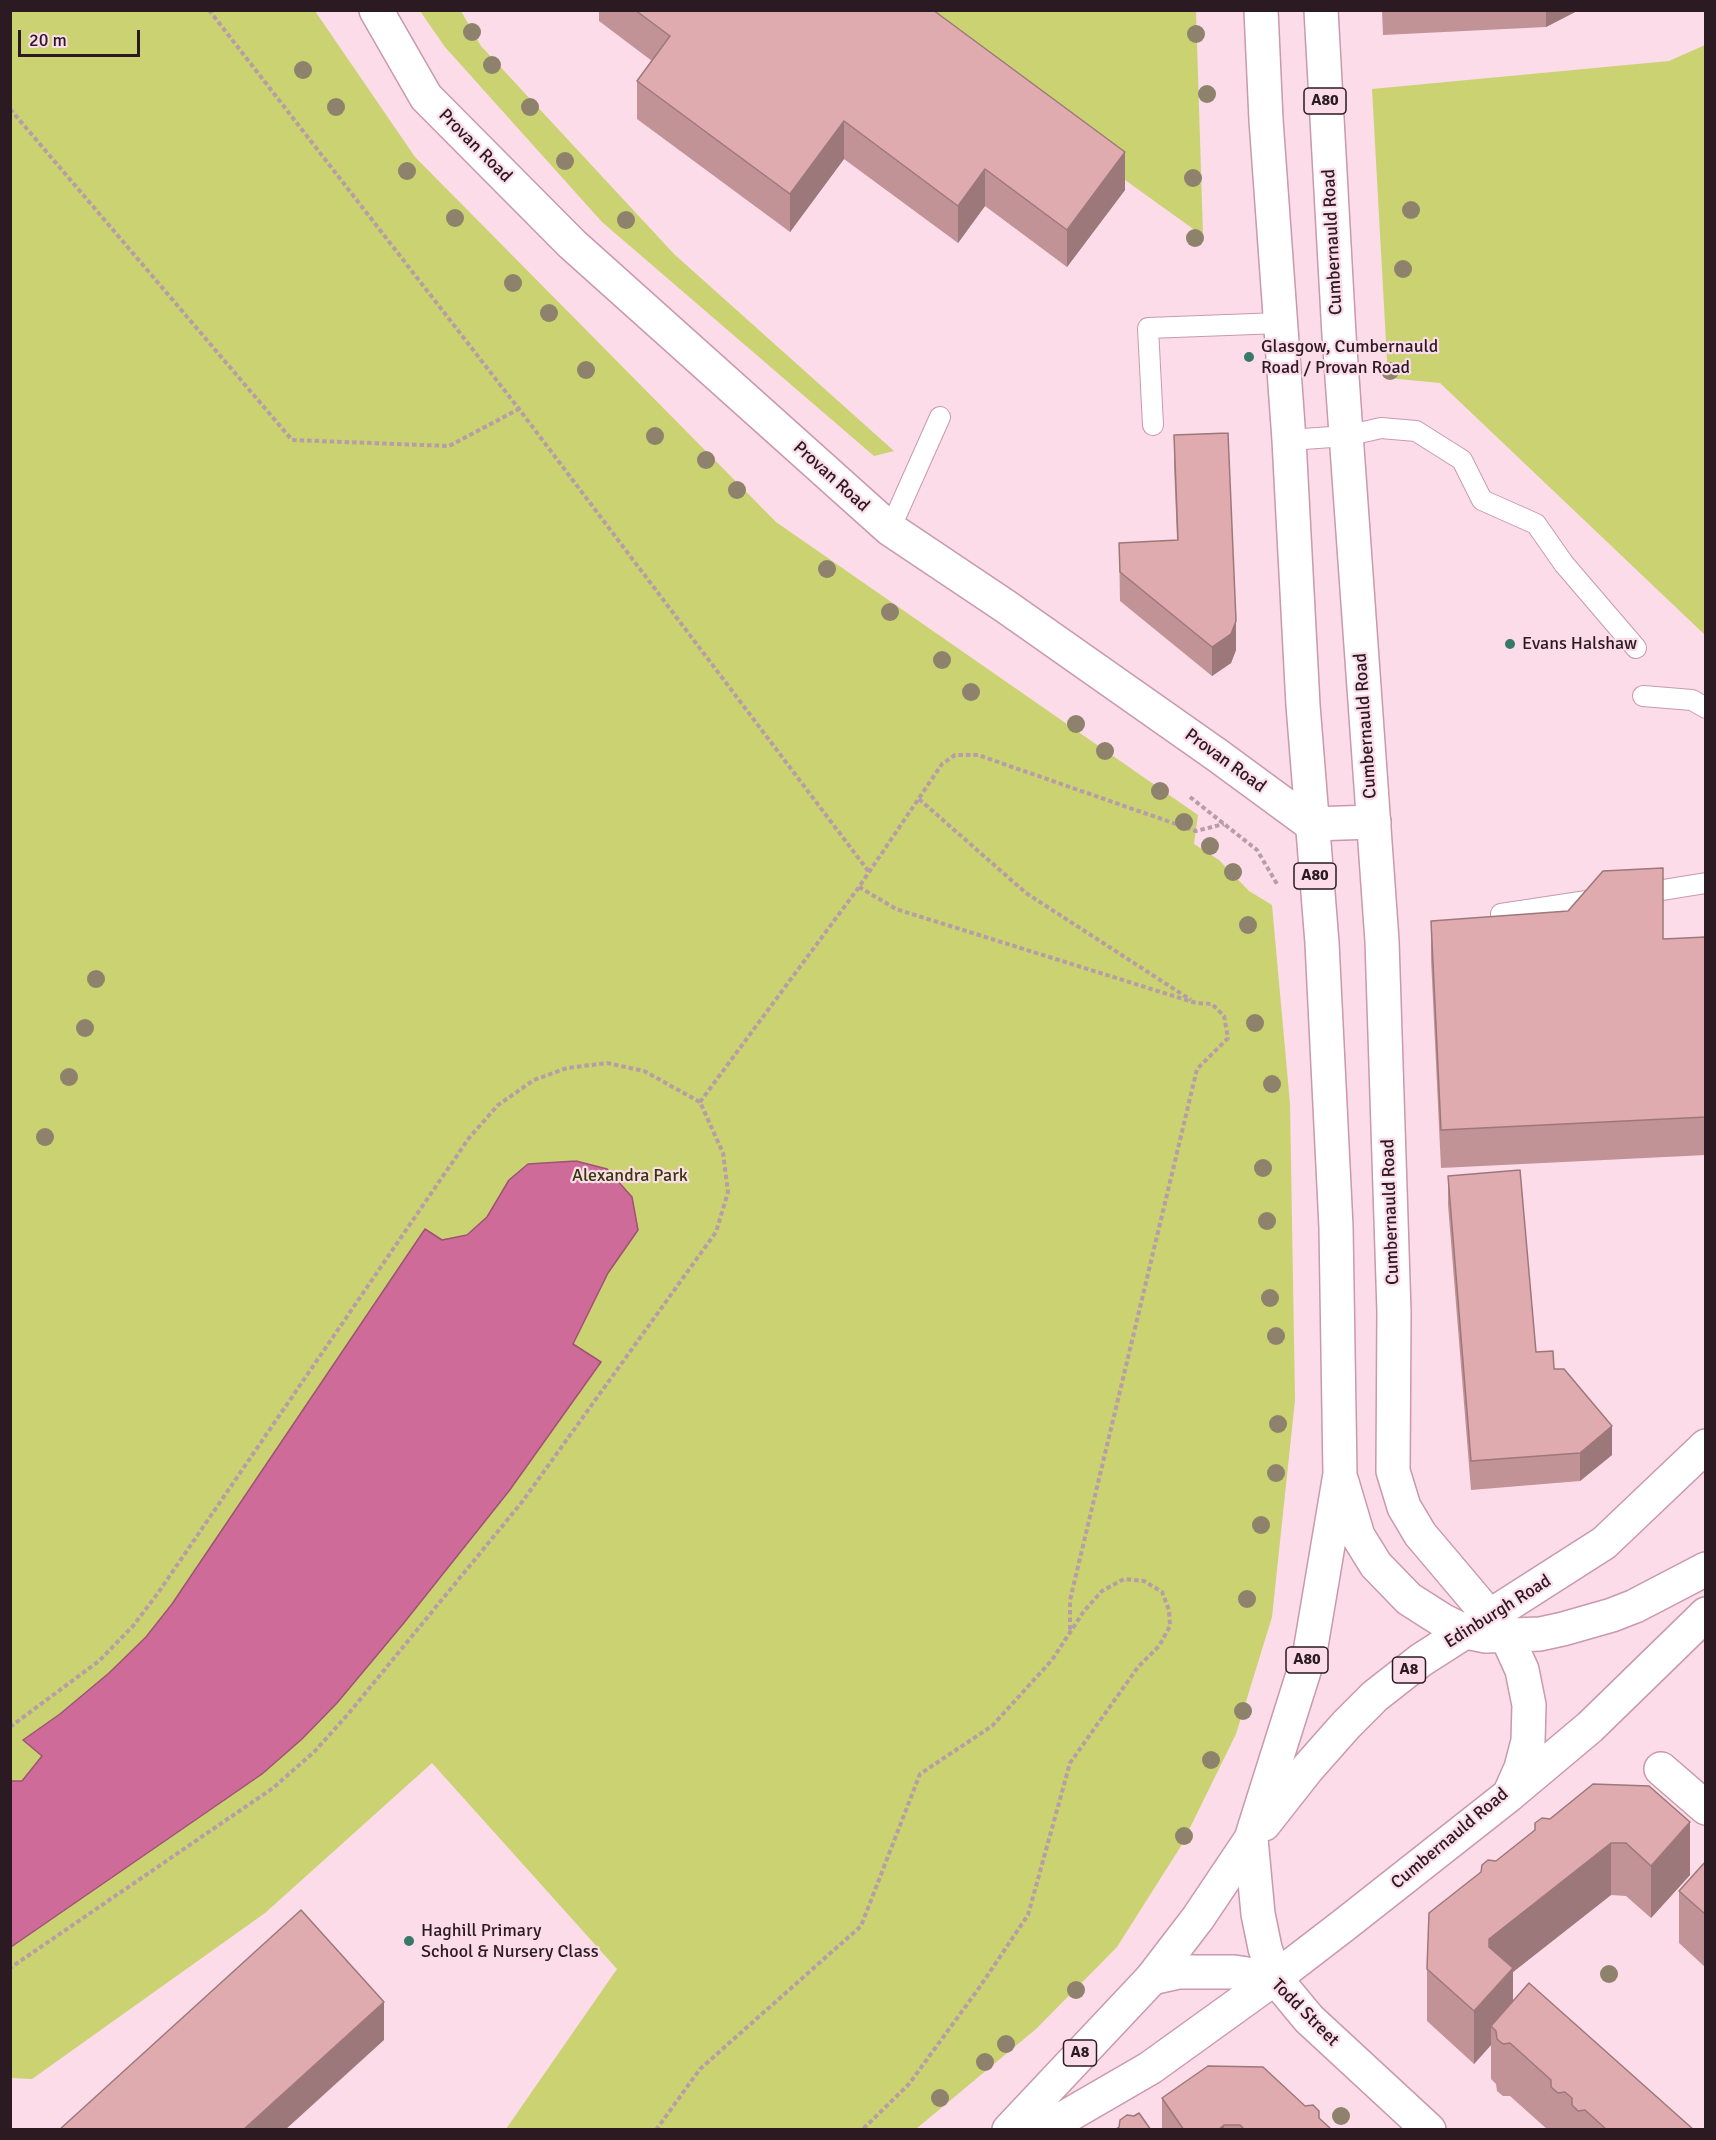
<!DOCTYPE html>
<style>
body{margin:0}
#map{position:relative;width:1716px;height:2140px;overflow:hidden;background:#fbdce8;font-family:Signika,sans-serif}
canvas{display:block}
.frame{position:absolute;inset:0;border:12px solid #2c1a22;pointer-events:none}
.scale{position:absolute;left:18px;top:30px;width:122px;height:27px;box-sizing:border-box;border:3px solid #2c1a22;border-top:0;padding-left:8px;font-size:18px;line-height:21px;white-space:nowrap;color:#2c1a22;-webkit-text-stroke:4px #fbdce8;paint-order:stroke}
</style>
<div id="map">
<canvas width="1716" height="2140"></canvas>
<div class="frame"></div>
<div class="scale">20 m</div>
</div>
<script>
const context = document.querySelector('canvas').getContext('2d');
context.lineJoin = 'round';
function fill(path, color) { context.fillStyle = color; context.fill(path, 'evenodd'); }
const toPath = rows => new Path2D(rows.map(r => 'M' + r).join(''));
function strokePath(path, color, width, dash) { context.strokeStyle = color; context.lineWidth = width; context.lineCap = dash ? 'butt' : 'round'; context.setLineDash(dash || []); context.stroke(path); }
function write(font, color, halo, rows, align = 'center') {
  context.font = font + ' Signika,sans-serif'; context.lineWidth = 4.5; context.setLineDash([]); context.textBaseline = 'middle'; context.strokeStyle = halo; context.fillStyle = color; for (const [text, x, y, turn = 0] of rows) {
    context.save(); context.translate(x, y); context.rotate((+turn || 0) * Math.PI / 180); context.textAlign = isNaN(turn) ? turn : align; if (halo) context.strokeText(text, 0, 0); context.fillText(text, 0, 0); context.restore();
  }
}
fill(toPath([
 [10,11,315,11,415,157,776,522,1198,815,1194,844,1219,860,1249,891,1272,905,1290,1104,1295,1400,1272,1617,1236,1734,1181,1846,1117,1947,1036,2029,916,2129,506,2129,617,1969,432,1763,265,1913,32,2079,11,2078],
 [420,11,461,11,481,46,674,254,894,451,874,456,602,222,445,47],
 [890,11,1196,11,1203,236],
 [1705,45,1705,635,1440,383,1388,378,1372,89,1669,61]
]), '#cad271');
const water = toPath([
 [576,1161,607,1169,632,1197,638,1230,608,1273,573,1344,601,1362,509,1491,403,1624,337,1703,302,1739,262,1774,11,1947,11,1781,22,1781,42,1756,23,1740,60,1714,109,1673,146,1637,172,1604,425,1229,442,1240,467,1235,487,1217,509,1180,528,1164,576,1161]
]);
fill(water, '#cf6b98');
strokePath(water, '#9e5375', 1.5);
const service = toPath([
 [1153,425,1148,328,1280,323],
 [1289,440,1346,436,1381,428,1416,431,1462,460,1482,500,1536,524,1564,564,1636,648],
 [890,529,940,417],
 [1643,696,1692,700,1706,708],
 [1638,894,1706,883],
 [1501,914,1600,899]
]);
const minor = toPath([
 [1661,1769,1706,1808]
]);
const tertiary = toPath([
 [376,10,426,97,572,244,890,529,1005,606,1217,755,1311,824,1374,822],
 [1152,1978,1179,1972,1234,1972,1275,1978,1309,2019,1429,2130]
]);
const primary = toPath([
 [1321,10,1339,335,1382,941,1394,1312,1393,1471,1404,1507,1420,1534,1507,1637,1522,1670,1529,1705,1528,1741,1521,1768,1509,1795],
 [1342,1482,1358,1536,1376,1565,1409,1599,1442,1620,1466,1632,1486,1636,1540,1634,1563,1629,1612,1615,1635,1606,1706,1569],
 [1264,1824,1308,1768,1346,1725,1375,1696,1421,1660,1604,1543,1706,1446],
 [1251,1839,1258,1914,1265,1948,1275,1978],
 [1009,2130,1152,1978,1198,1918,1251,1839,1310,1652,1340,1474,1336,1227,1322,943,1303,705,1289,440,1266,120,1261,10],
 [1043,2130,1150,2068,1275,1978,1344,1925,1509,1795,1590,1727,1706,1614]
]);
strokePath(service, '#c999ac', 22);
strokePath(minor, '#c999ac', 36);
strokePath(tertiary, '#c999ac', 36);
strokePath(primary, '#c999ac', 36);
strokePath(toPath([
 [209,10,519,409,869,872],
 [10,109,292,440,449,446,519,409],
 [1190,797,1257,850,1277,884],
 [919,799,1026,893,1191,1000],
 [859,887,896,909,1196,1003,1212,1004,1224,1016,1228,1038,1197,1069,1070,1600,1070,1631],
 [700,1102,859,887,942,764,955,755,978,755,1196,831,1224,824],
 [10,1727,99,1661,133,1626,158,1593,469,1138,498,1105,534,1080,567,1068,607,1063,644,1071,700,1102,723,1153,728,1192,716,1232,522,1502,349,1713,315,1751,273,1788,10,1968],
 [656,2130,700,2069,861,1926,920,1774,992,1726,1052,1660,1084,1611,1102,1591,1124,1579,1144,1581,1162,1592,1169,1610,1170,1626,1159,1646,1138,1667,1070,1763,1028,1915,979,1988,909,2084,862,2130]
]), '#b79da7', 4, [4.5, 3]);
strokePath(service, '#fff', 20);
strokePath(minor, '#fff', 33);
strokePath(tertiary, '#fff', 33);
strokePath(primary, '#fff', 33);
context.fillStyle = '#8e826d';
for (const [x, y] of [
 [472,32],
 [1196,34],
 [492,65],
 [303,70],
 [1207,94],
 [336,107],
 [530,107],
 [565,161],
 [407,171],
 [1193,178],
 [1411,210],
 [455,218],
 [626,220],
 [1195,238],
 [1403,269],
 [513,283],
 [549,313],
 [586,370],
 [1390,371],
 [655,436],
 [706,460],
 [737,490],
 [827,569],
 [890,612],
 [942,660],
 [971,692],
 [1076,724],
 [1105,751],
 [1160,791],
 [1184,822],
 [1210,846],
 [1233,872],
 [1248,925],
 [96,979],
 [1255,1023],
 [85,1028],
 [69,1077],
 [1272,1084],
 [45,1137],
 [1263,1168],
 [1267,1221],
 [1270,1298],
 [1276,1336],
 [1278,1424],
 [1276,1473],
 [1261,1525],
 [1247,1599],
 [1243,1711],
 [1211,1760],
 [1184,1836],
 [1609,1974],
 [1076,1990],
 [1006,2044],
 [985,2062],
 [940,2098],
 [1341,2116]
]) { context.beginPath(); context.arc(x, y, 9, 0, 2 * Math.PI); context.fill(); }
fill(toPath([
 [599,10,933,10,1125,190,1067,267,985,206,958,243,844,159,790,232,637,119,637,81,652,61,599,21],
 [1382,10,1579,10,1546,27,1383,35],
 [1174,435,1236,650,1231,663,1212,676,1120,601,1119,543,1177,540,1174,464],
 [1431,921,1663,939,1706,937,1706,1155,1441,1168,1431,959],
 [1448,1176,1536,1352,1554,1369,1612,1455,1580,1481,1471,1490,1448,1205],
 [1593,1784,1690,1875,1651,1918,1626,1896,1611,1895,1513,1972,1513,2001,1694,2130,1548,2130,1510,2096,1503,2096,1497,2091,1496,2084,1491,2079,1491,2045,1474,2064,1427,2021,1427,1969,1496,1861],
 [1706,1861,1706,1968,1679,1943,1679,1891],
 [1162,2098,1319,2118,1332,2130,1162,2130]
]), '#c19396');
fill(toPath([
 [1546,10,1579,10,1546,27],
 [844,121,844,159,790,232,790,194],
 [1125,152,1125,190,1067,267,1067,230],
 [985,169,985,206,958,243,958,206],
 [1236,621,1236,650,1231,663,1212,676,1212,647],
 [1612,1426,1612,1455,1580,1481,1580,1453],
 [1690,1822,1690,1875,1651,1918,1651,1866],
 [1611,1843,1611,1895,1513,1972,1513,2021,1496,2031,1491,2026,1491,2045,1474,2064,1474,2011,1489,1939],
 [384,2002,384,2040,285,2130,243,2130],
 [1224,2125,1224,2130,1218,2130]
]), '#9d787a');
const building = toPath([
 [635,10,933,10,1125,152,1067,230,985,169,958,206,844,121,790,194,637,81,670,36,635,10],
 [1228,433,1236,621,1231,634,1212,647,1120,572,1119,543,1178,540,1174,435,1228,433],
 [1663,868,1663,939,1706,937,1706,1117,1441,1130,1431,921,1568,911,1603,871,1663,868],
 [1520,1170,1536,1352,1553,1351,1554,1369,1564,1369,1612,1426,1580,1453,1471,1461,1448,1176,1520,1170],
 [1593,1784,1649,1786,1690,1822,1651,1866,1626,1843,1611,1843,1489,1939,1489,1947,1513,1968,1474,2011,1427,1969,1429,1913,1481,1872,1482,1865,1488,1860,1496,1861,1535,1830,1535,1823,1542,1818,1550,1819,1593,1784],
 [1706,1861,1706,1915,1679,1891,1706,1861],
 [301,1910,384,2002,243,2130,59,2130,301,1910],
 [1529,1983,1694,2130,1607,2130,1585,2110,1578,2111,1572,2105,1572,2098,1565,2092,1558,2093,1551,2087,1551,2080,1510,2043,1503,2044,1497,2039,1496,2031,1491,2026,1529,1983],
 [1208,2066,1263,2067,1305,2106,1313,2105,1319,2111,1319,2118,1332,2130,1245,2130,1240,2125,1224,2125,1218,2130,1184,2130,1162,2098,1208,2066],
 [1139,2113,1151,2130,1115,2130,1119,2127,1120,2120,1127,2115,1134,2116,1139,2113]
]);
fill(building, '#e0abaf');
strokePath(building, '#9d787a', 1.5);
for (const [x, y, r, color] of [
 [1249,357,6,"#387866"],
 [1510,644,6,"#387866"],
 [409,1941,6,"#387866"]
]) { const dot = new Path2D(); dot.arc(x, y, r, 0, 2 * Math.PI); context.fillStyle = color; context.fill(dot); strokePath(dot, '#fbdce8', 2); }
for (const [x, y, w] of [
 [1325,101,42],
 [1315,876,42],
 [1307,1660,42],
 [1409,1670,33],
 [1080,2053,33]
]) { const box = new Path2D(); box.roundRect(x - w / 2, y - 13, w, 26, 4.5); context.fillStyle = '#fbdce8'; context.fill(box); strokePath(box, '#2c1a22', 1.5); }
write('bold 16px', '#2c1a22', null, [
 ["A80",1325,101],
 ["A80",1315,876],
 ["A80",1307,1660],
 ["A8",1409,1670],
 ["A8",1080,2053]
]);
write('18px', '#2c1a22', '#fbdce8', [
 ["Provan Road",475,146,45],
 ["Cumbernauld Road",1333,242,-93],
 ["Provan Road",831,477,42],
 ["Cumbernauld Road",1366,726,-94],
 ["Provan Road",1225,761,36],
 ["Cumbernauld Road",1391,1212,-92],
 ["Edinburgh Road",1498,1612,-32],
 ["Cumbernauld Road",1450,1839,-40],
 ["Todd Street",1305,2013,45]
]);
write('18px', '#2c1a22', '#fbdce8', [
 ["Glasgow, Cumbernauld",1261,347],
 ["Road / Provan Road",1261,368],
 ["Evans Halshaw",1522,644],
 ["Haghill Primary",421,1931],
 ["School & Nursery Class",421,1952]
], 'left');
write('18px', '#353808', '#fbdce8', [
 ["Alexandra Park",630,1176]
]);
</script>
